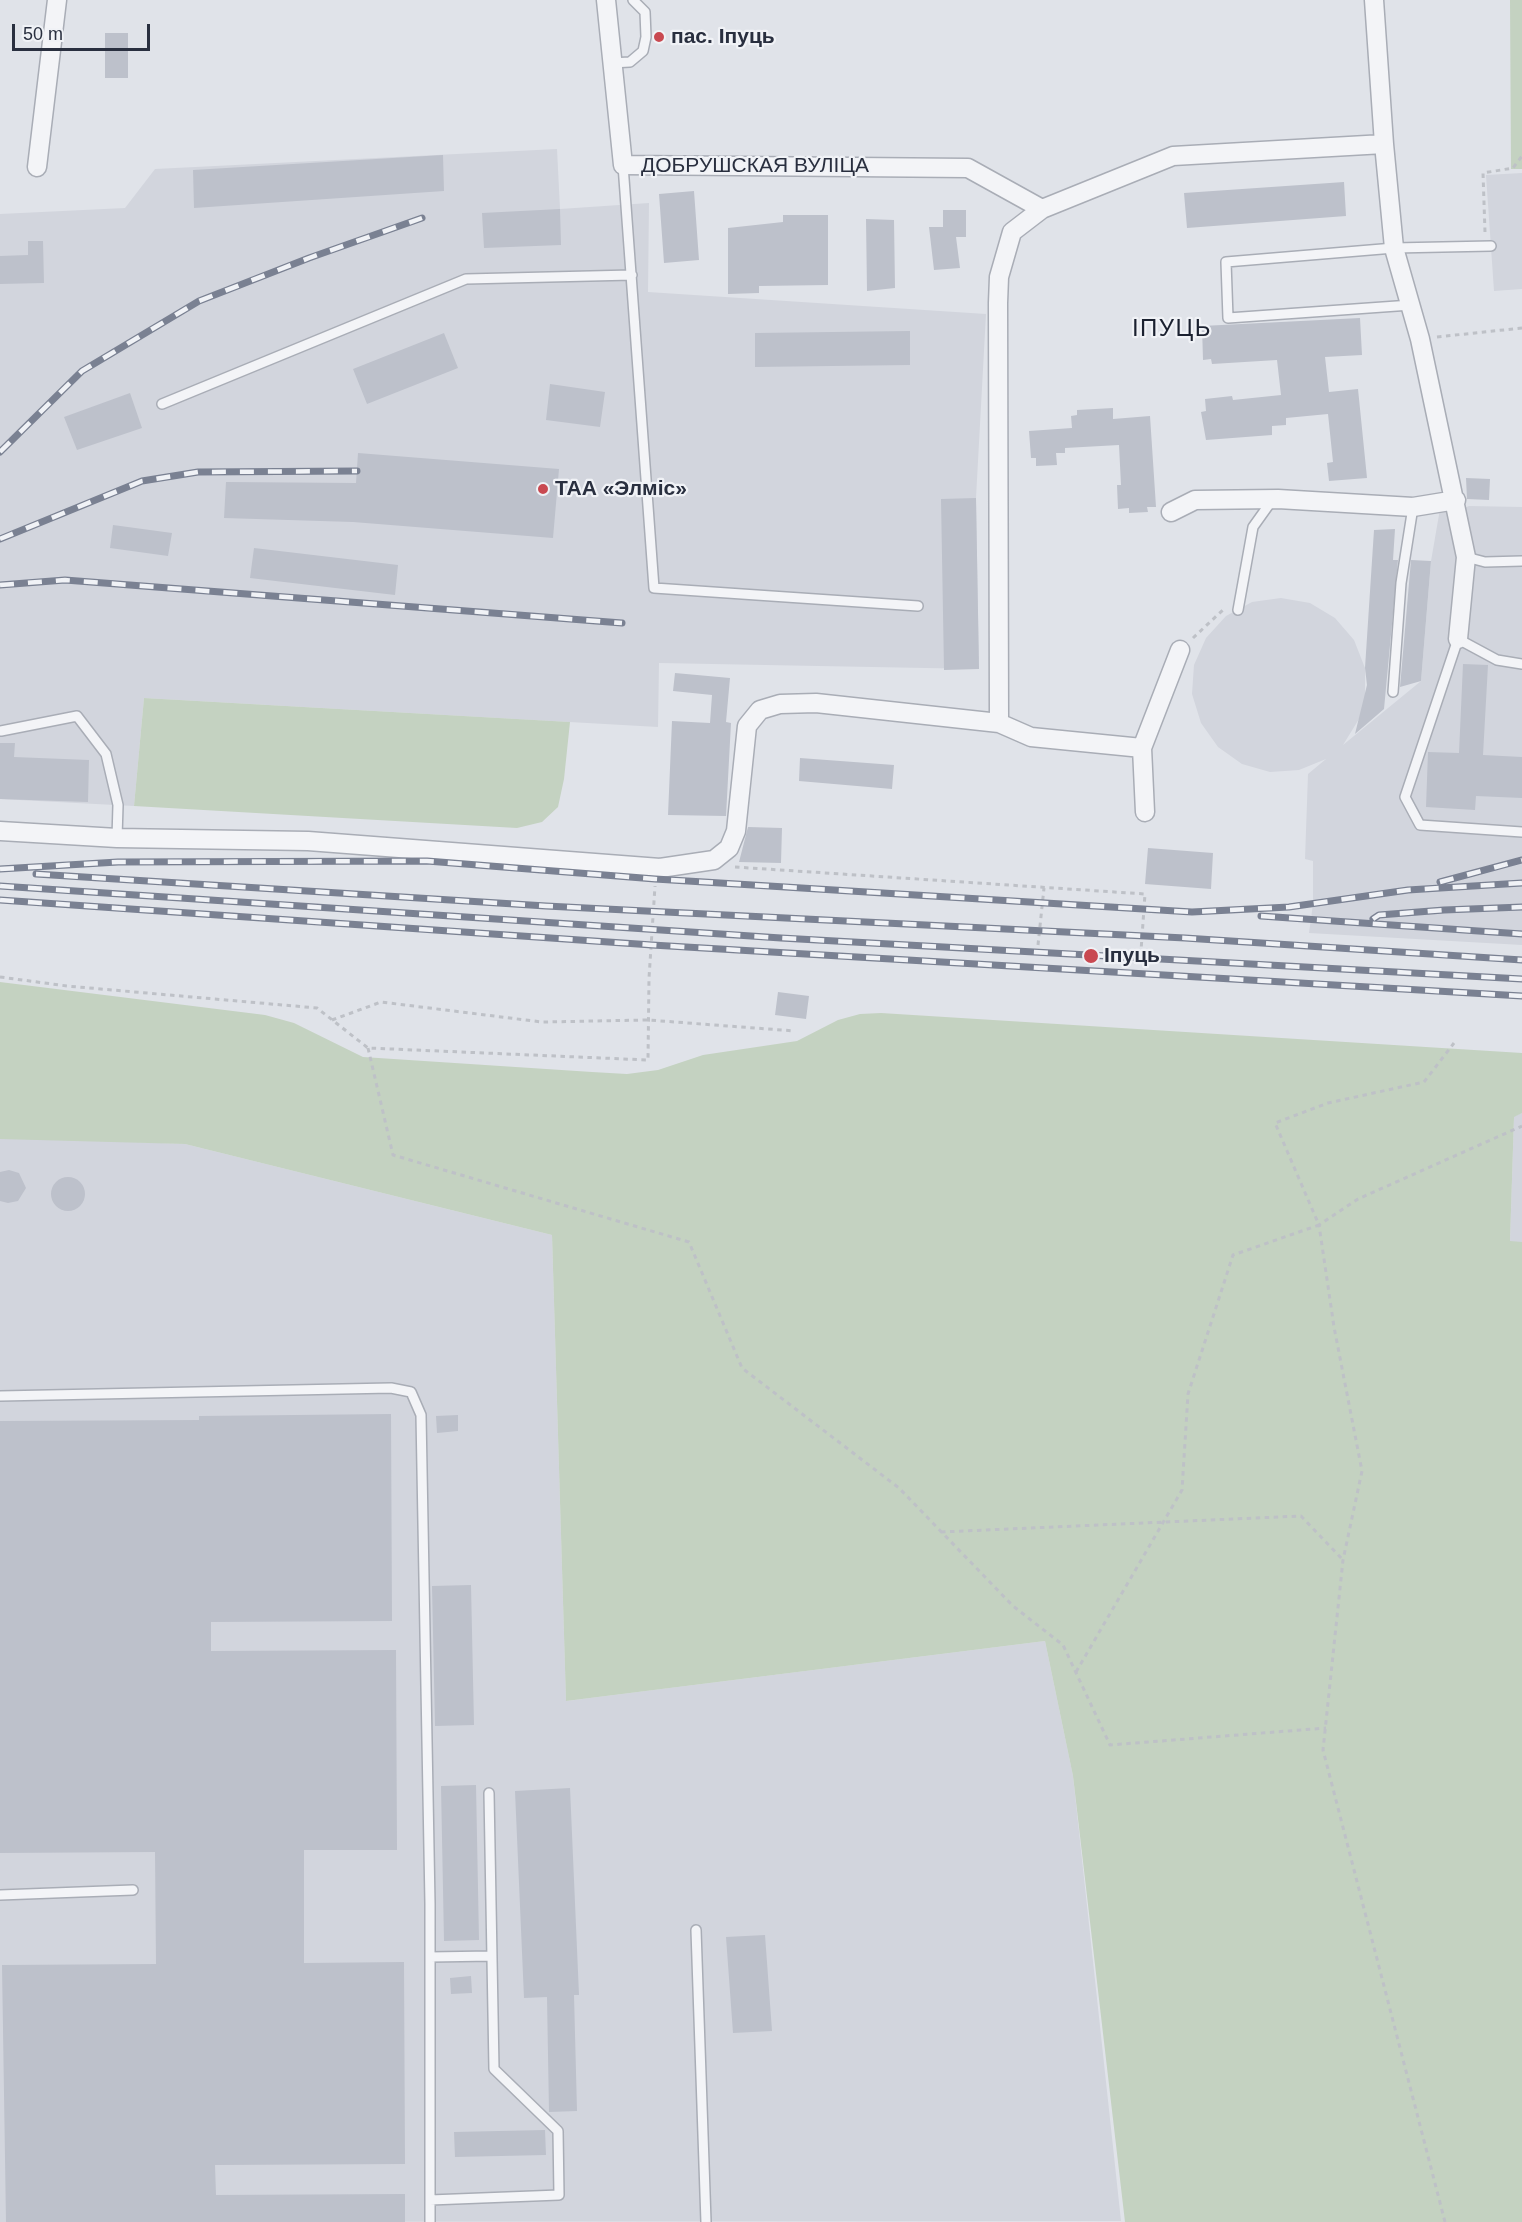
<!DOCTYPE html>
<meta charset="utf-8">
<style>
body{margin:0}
#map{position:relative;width:1522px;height:2222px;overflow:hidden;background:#e0e3e9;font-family:Helvetica,sans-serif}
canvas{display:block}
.scale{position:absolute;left:12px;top:24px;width:138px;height:27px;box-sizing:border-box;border:3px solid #292f3f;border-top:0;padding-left:8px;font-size:18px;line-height:21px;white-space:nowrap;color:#292f3f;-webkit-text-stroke:4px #f0f2f6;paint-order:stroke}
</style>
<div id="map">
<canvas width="1522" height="2222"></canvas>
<div class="scale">50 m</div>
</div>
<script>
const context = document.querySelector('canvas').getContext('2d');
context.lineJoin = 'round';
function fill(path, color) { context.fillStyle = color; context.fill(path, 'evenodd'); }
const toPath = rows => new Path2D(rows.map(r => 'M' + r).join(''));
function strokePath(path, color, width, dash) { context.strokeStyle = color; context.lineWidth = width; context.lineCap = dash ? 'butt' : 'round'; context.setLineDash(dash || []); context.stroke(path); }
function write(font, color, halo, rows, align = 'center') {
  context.font = font + ' Helvetica,sans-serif'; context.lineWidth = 4.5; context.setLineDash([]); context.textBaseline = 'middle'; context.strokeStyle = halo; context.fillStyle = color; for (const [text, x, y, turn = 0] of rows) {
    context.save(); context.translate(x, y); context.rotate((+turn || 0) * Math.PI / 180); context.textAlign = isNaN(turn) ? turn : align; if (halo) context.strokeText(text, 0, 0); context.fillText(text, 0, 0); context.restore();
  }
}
fill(toPath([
 [557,149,560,209,649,203,648,292,986,314,976,498,979,669,659,663,658,727,144,698,134,806,0,799,0,214,125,208,155,169],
 [1522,173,1522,289,1494,291,1486,175],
 [1469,506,1522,507,1522,945,1309,933,1313,904,1313,861,1305,859,1308,774,1326,759,1299,770,1270,772,1242,764,1218,747,1201,723,1192,694,1194,665,1206,638,1226,616,1252,602,1281,598,1310,603,1335,618,1354,640,1365,668,1365,702,1359,719,1343,745,1421,681,1431,561,1440,509,1457,511],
 [1522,1113,1522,1242,1510,1242,1514,1116],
 [0,1136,185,1144,552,1235,566,1701,1045,1641,1073,1776,1121,2221,0,2222]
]), '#d2d5dd');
fill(toPath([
 [1510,0,1522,0,1522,169,1511,169],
 [144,698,570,722,564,779,558,807,542,822,517,828,134,806],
 [0,982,265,1015,294,1023,363,1057,592,1072,627,1074,658,1070,703,1055,797,1041,838,1020,860,1014,881,1013,1522,1053,1522,1113,1514,1117,1510,1241,1522,1242,1522,2222,1125,2222,1073,1776,1045,1641,566,1701,552,1235,185,1144,0,1139]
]), '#c4d2c1');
fill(toPath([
 [105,33,128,33,128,78,105,78],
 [443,155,444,191,194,208,193,170],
 [1344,182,1346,216,1187,228,1184,193],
 [694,191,699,260,664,263,659,194],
 [560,209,561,245,484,248,482,213],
 [943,210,966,210,966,237,956,237,960,268,934,270,929,227,943,227],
 [783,215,828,215,828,285,759,286,759,293,728,294,728,228,783,222],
 [866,219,894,220,895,288,867,291],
 [28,241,43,241,44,283,0,284,0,256,28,255],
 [1360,318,1362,355,1325,357,1329,392,1358,389,1367,478,1329,481,1327,463,1333,462,1328,414,1286,418,1286,425,1272,426,1272,435,1206,440,1201,412,1206,411,1205,399,1232,396,1233,400,1281,395,1277,360,1212,364,1211,359,1203,360,1202,326],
 [910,331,910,365,755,367,755,333],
 [444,333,458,368,367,404,353,369],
 [550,384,605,392,600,427,546,420],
 [130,393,142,428,77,450,64,417],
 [1113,408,1113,419,1150,416,1156,507,1147,507,1148,512,1129,513,1129,508,1118,509,1117,485,1121,485,1119,445,1065,448,1065,453,1056,453,1057,465,1036,466,1036,458,1031,458,1029,431,1072,428,1071,416,1077,415,1077,410],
 [358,453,559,469,553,538,353,522,224,518,226,482,356,483],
 [1466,478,1490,479,1489,500,1467,499],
 [976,498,979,669,944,670,941,499],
 [113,525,172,533,168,556,110,548],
 [1395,529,1393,560,1398,560,1384,709,1355,734,1367,685,1365,668,1374,530],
 [254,548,398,565,395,595,250,578],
 [1411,560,1431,561,1421,681,1400,687],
 [1463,664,1488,665,1483,755,1522,757,1522,798,1476,796,1475,810,1426,807,1428,752,1459,753],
 [675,673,730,678,726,722,731,723,726,816,668,815,672,721,710,723,712,695,673,691],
 [0,743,15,743,14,757,89,760,88,802,0,799],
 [800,758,894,765,892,789,799,781],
 [748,827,782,828,781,863,739,862],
 [1148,848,1213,853,1211,889,1145,884],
 [778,992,809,996,806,1019,775,1015],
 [9,1170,19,1173,26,1188,18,1201,8,1203,0,1201,0,1172],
 '51 1194a17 17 0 1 1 34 0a17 17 0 1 1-34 0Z',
 [391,1414,392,1621,211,1622,211,1651,396,1650,397,1850,304,1850,304,1963,404,1962,405,2164,215,2165,216,2195,405,2194,405,2222,6,2222,2,1965,156,1964,155,1852,0,1853,0,1421,199,1420,199,1416],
 [458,1415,458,1431,437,1433,436,1416],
 [471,1585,474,1725,435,1726,432,1586],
 [476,1785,479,1940,444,1941,441,1786],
 [570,1788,579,1995,574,1995,577,2111,549,2112,547,1997,524,1998,515,1791],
 [765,1935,772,2031,733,2033,726,1937],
 [471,1976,472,1993,451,1994,450,1978],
 [545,2130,546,2155,455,2157,454,2132]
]), '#bdc1cb');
const service = toPath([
 [611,63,630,62,643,51,646,37,645,12,633,0],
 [623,165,654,588,918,606],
 [1411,305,1228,318,1226,262,1394,248,1491,246],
 [162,404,466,279,632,275],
 [1466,557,1485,562,1522,561],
 [1238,610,1253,527,1273,499],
 [1522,664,1497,660,1458,639,1405,797,1420,825,1522,832],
 [1393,692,1401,583,1413,507],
 [1,731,77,716,106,754,118,805,117,838],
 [0,1396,391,1388,411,1392,421,1415,430,1904,430,2222],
 [0,1895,133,1890],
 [696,1930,706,2222],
 [430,1957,492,1956],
 [430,2200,559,2195,558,2131,494,2069,489,1793]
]);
const minor = toPath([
 [606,0,623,165,968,168,1042,209],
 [1384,144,1394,248,1420,339,1466,557,1458,639],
 [37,167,57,0],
 [1171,512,1195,500,1278,499,1413,507,1456,500],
 [999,723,998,303,999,277,1012,232,1042,209,1173,156,1384,144,1374,0],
 [1142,748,1145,812],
 [0,831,117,838,308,841,660,868,714,860,729,848,736,831,747,726,760,710,780,704,816,703,999,723,1031,737,1142,748,1180,650]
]);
strokePath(service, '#a9adb6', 12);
strokePath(minor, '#a9adb6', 21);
strokePath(toPath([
 [1485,232,1483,173,1513,168,1522,156],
 [1437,337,1522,328],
 [1193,638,1225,608],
 [735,867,1145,894,1141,951],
 [1038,945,1044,888],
 [0,977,67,986,317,1008,368,1048,648,1060,649,978,655,886],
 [332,1020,381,1002,542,1022,648,1020,795,1031],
 [368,1048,393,1155,689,1242,742,1368,899,1488,1013,1606,1063,1645,1110,1745,1326,1728],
 [941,1532,1301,1516,1343,1560],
 [1076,1672,1182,1490,1188,1394,1233,1255,1319,1225,1275,1123,1328,1103,1424,1082,1454,1043],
 [1445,2222,1323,1750,1343,1560,1362,1471,1334,1327,1319,1225,1358,1199,1522,1126]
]), '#bec1c7', 3, [4.5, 4.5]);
strokePath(service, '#f3f4f7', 9);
strokePath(minor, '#f3f4f7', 18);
const rail = toPath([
 [0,452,82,371,199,301,309,258,422,218],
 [0,539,142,481,198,472,357,471],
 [0,585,65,580,622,623],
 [0,869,118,862,427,861,655,879,1192,912,1289,907,1408,890,1522,883],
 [36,874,546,906,1185,938,1522,960],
 [1440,882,1522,860],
 [0,886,781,938,1522,979],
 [0,900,652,945,1522,996],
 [1261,916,1522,934],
 [1373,919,1379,915,1444,910,1522,907]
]);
strokePath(rail, '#7a8192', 7);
strokePath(rail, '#f0f2f6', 4.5, [14]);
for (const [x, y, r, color] of [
 [659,37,6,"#c94951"],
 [543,489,6,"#c94951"],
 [1091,956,8,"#c94951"]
]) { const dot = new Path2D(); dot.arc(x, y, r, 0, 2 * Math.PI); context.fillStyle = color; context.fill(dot); strokePath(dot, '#f0f2f6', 2); }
write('bold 21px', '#292f3f', '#f0f2f6', [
 ["пас. Іпуць",671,37],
 ["ТАА «Элміс»",555,489],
 ["Іпуць",1104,956]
], 'left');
write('21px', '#292f3f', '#f0f2f6', [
 ["ДОБРУШСКАЯ ВУЛІЦА",755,166]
]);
context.letterSpacing = '1.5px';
write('24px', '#1b2130', '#f0f2f6', [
 ["ІПУЦЬ",1172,329]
]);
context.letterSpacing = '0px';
</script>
